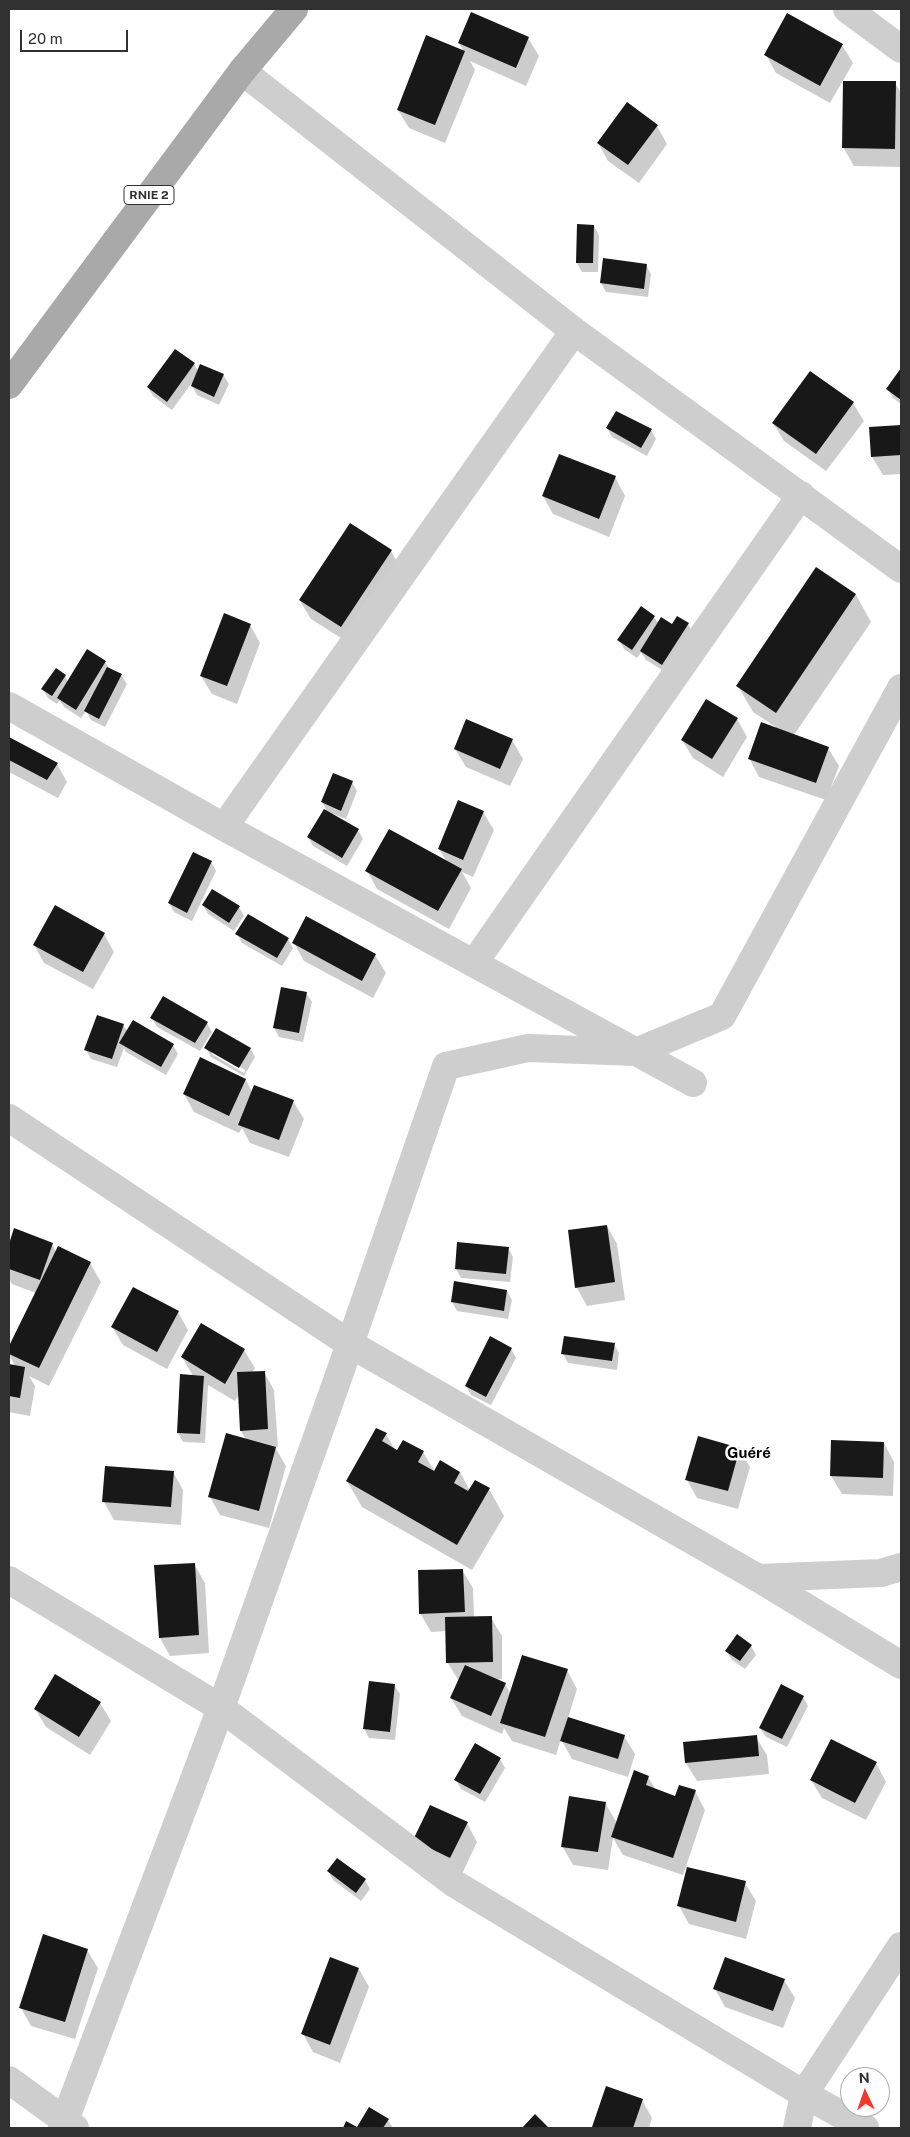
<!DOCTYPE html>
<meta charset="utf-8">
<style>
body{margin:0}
#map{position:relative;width:910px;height:2137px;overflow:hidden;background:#fff;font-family:"Public Sans",sans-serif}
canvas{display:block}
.frame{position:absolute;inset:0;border:10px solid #313131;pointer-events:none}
.north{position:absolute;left:840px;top:2067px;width:50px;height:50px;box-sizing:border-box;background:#fff;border:1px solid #adadad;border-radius:50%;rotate:357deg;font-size:14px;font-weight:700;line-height:20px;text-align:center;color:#313131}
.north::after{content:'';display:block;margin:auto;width:18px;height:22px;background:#f53727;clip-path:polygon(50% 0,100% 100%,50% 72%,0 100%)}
.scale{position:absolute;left:20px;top:30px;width:108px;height:22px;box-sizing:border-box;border:2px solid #313131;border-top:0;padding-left:6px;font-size:15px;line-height:18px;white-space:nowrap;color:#313131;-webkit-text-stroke:4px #fff;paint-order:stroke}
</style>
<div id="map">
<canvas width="910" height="2137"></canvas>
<div class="frame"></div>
<div class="north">N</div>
<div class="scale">20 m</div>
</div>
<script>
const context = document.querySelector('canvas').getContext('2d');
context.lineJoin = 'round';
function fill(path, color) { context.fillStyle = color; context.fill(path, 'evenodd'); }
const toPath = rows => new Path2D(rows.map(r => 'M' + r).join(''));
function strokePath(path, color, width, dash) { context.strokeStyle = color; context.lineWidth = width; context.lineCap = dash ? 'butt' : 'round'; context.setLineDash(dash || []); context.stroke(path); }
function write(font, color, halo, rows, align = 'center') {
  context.font = font + ' "Public Sans",sans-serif'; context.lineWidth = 5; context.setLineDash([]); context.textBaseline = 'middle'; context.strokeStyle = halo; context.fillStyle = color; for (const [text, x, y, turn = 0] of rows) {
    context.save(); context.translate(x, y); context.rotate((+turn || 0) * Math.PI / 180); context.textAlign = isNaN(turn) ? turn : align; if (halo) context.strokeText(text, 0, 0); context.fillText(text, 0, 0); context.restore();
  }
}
fill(toPath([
 [528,38,539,56,526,86,470,61,475,70,445,143,409,128,398,110,464,52,459,43],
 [842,45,853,63,830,103,776,73,766,55],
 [895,83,901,93,901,167,854,166,843,147],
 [657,126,667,144,639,183,608,161,598,143],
 [594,226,599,235,598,272,582,272,577,263],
 [646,265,651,274,648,297,606,292,601,283],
 [194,364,198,371,223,375,229,384,219,405,197,395,191,384,172,410,153,396,148,387],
 [901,371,901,404,893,398,888,389],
 [853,403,864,421,826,471,784,441,773,423],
 [901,426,901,474,883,475,872,457,870,428],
 [607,428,651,430,656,439,647,456,612,437],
 [615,477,625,496,609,537,553,514,543,496],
 [391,551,401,569,352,645,311,619,300,601],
 [817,569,856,595,871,622,794,735,828,748,839,766,826,800,759,777,749,758,776,727,753,712,738,686],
 [654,617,659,624,673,625,688,624,693,633,667,673,646,660,641,652,637,658,624,649,619,640],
 [250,625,260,643,237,704,212,694,201,676],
 [87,651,105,662,110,669,121,675,127,684,105,727,91,720,86,711,81,718,64,707,60,700,57,704,48,698,43,689,65,676,68,682],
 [737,719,747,737,723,777,693,758,682,740],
 [9,738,57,764,67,782,58,798,9,772],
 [512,740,523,759,510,786,466,767,455,749],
 [352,782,357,791,346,819,333,814,332,815,358,830,363,839,347,866,313,846,308,837,328,813,322,802],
 [483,812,494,830,473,877,462,872,471,888,449,929,377,889,367,871,447,862,439,849],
 [211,862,216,871,192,921,174,912,169,903],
 [203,905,239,907,244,916,234,931,208,914],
 [307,918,375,955,386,973,373,998,304,961,294,943],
 [104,934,114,952,93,989,44,963,34,945],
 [237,934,288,939,293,948,282,966,242,943],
 [306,993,312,1002,303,1042,279,1037,274,1028],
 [152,1018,207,1023,212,1032,200,1051,157,1027],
 [123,1025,128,1032,173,1045,178,1054,166,1075,126,1052,124,1048,117,1067,91,1059,86,1050],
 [206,1048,250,1048,255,1057,244,1076,211,1057],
 [212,1051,245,1070,244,1073,212,1054],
 [201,1059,246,1080,252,1092,293,1101,304,1119,289,1157,250,1143,242,1128,239,1133,194,1112,184,1094],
 [607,1226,617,1244,625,1300,587,1306,577,1288],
 [15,1230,52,1244,56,1252,90,1263,101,1282,49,1386,29,1376,35,1386,30,1416,9,1412,9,1365,15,1366,9,1355,9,1349,36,1293,12,1284,9,1278,9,1247],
 [458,1243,508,1248,513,1257,510,1282,461,1278,456,1269],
 [507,1291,512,1300,508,1319,457,1311,452,1302],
 [178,1312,188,1330,167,1369,123,1345,112,1327],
 [202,1325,244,1350,255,1368,252,1373,264,1372,274,1390,278,1447,275,1447,286,1466,269,1528,220,1515,210,1497,246,1440,241,1431,239,1395,235,1401,208,1385,205,1443,183,1442,178,1433,193,1376,182,1357],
 [614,1344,619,1353,617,1370,568,1363,563,1354],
 [511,1349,516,1358,491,1405,471,1395,466,1386],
 [386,1434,395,1450,423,1452,435,1472,460,1472,470,1491,489,1489,504,1516,472,1570,362,1507,347,1481],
 [884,1443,894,1462,893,1496,842,1494,831,1476],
 [739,1449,750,1467,738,1509,697,1498,687,1480],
 [173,1472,183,1490,181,1525,114,1520,104,1502],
 [194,1564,205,1583,209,1653,170,1656,160,1638],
 [462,1570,473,1588,474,1618,491,1618,502,1636,502,1679,495,1680,505,1684,511,1694,567,1670,577,1689,568,1718,624,1736,635,1754,628,1777,572,1759,561,1739,556,1755,512,1741,504,1728,502,1734,462,1716,451,1698,459,1681,447,1662,447,1631,431,1632,420,1613],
 [751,1646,756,1655,745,1669,732,1660,726,1651],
 [394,1685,400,1694,395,1740,369,1738,364,1729],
 [803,1697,808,1706,787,1747,766,1737,760,1728],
 [100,1703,111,1721,90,1755,46,1727,35,1709],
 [756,1737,767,1755,769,1774,697,1781,686,1763],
 [500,1759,505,1768,485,1802,461,1789,456,1780],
 [876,1763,886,1782,866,1820,822,1798,811,1780],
 [648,1777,656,1790,676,1797,695,1791,705,1810,683,1875,623,1855,613,1838,608,1870,573,1865,562,1846,605,1803,617,1823],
 [467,1823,477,1842,461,1876,414,1840],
 [328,1871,365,1880,370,1889,361,1901,333,1880],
 [745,1883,756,1901,746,1939,689,1924,679,1906],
 [87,1950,98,1968,75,2039,31,2026,21,2008],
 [359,1969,369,1987,340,2063,313,2052,303,2034],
 [784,1980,795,1998,783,2028,725,2007,715,1989],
 [642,2100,652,2118,649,2128,595,2128,594,2127],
 [369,2109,388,2120,393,2128,358,2128]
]), '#0003');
fill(toPath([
 [471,12,529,37,516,68,458,43],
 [787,13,843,44,820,86,764,55],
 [426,35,465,51,435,125,397,110],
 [843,81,896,81,895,149,842,148],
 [627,102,658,125,628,165,597,143],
 [577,224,594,225,593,263,576,263],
 [603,258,647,264,644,289,600,283],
 [175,349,195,363,167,402,147,387],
 [200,364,224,374,214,397,191,386],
 [901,368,901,400,886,389],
 [810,371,854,402,816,454,772,423],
 [616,411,652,429,641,448,606,428],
 [901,425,901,455,871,457,869,427],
 [559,454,616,476,599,519,542,496],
 [350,523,392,550,341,627,299,600],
 [816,567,856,594,776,713,736,686],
 [641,606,655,616,632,650,617,640],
 [224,613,251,624,227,686,200,676],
 [677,616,689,623,662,665,640,651,661,617,672,624],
 [87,649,106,661,76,710,57,698],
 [107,667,122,674,99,719,84,711],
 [56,668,66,675,52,696,41,689],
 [706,699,738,718,712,759,681,740],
 [466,719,513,739,500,769,454,749],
 [761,722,829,747,816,783,748,759],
 [9,737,58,763,47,780,9,760],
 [333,773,353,781,341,811,321,802],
 [458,800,484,811,463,860,438,849],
 [324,809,359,829,342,858,307,837],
 [389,829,462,869,438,911,365,871],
 [193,852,212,861,187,913,168,903],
 [212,889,240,906,229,923,202,905],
 [55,905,105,933,83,972,33,945],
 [248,914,289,938,277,958,235,934],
 [306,916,376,954,362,981,292,943],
 [281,987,307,992,299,1033,273,1028],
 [163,996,208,1022,195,1043,150,1018],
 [97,1015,124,1024,112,1059,84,1050],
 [133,1020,174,1044,161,1067,119,1043],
 [216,1028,251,1048,239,1068,204,1048],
 [200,1057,246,1079,229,1116,183,1094],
 [254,1085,294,1100,279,1140,238,1125],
 [607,1225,615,1282,575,1288,568,1230],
 [14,1228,53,1243,40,1280,9,1269,9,1244],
 [457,1242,509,1247,506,1274,455,1269],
 [58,1246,91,1262,39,1368,9,1354,9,1346],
 [454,1281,507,1290,504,1311,451,1302],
 [133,1287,179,1311,157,1352,111,1327],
 [201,1323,245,1349,225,1384,181,1357],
 [490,1336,512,1348,486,1397,465,1386],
 [564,1336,615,1343,612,1361,561,1354],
 [9,1364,25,1367,20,1398,9,1396],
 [265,1371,268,1429,240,1431,237,1372],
 [180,1374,204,1376,200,1434,177,1433],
 [376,1428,387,1433,382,1441,397,1450,403,1440,424,1451,418,1462,434,1471,440,1460,460,1472,454,1483,468,1491,475,1480,490,1488,457,1545,346,1481],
 [226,1433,276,1447,259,1511,208,1497],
 [698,1436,740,1448,728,1491,685,1480],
 [831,1440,884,1442,883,1478,830,1476],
 [105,1466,174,1471,171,1507,102,1502],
 [195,1563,199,1635,159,1638,154,1565],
 [463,1569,465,1612,419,1614,418,1570],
 [492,1616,493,1662,446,1663,445,1617],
 [737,1634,752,1645,740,1661,725,1651],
 [522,1655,568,1669,545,1737,500,1723],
 [465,1665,506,1683,491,1716,450,1698],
 [55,1674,101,1702,79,1737,34,1709],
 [369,1681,395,1684,390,1732,363,1729],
 [781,1684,804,1696,782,1739,759,1728],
 [568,1717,625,1735,618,1759,560,1741],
 [757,1735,759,1756,685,1763,683,1742],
 [831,1739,877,1762,855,1803,810,1780],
 [475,1743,501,1758,480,1794,454,1780],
 [634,1770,649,1776,646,1785,675,1796,679,1785,696,1790,673,1858,611,1837],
 [569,1796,606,1802,598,1852,561,1847],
 [430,1805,468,1822,450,1858,413,1840],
 [337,1858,366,1879,356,1893,327,1871],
 [687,1867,746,1881,736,1922,677,1906],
 [43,1934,88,1949,65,2022,19,2008],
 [330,1957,359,1968,330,2045,301,2034],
 [725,1957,785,1979,773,2011,713,1989],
 [606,2086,643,2099,633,2128,592,2127],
 [369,2107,389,2119,383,2128,343,2128,346,2121,357,2127],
 [535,2114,549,2128,522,2128]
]), '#181818');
strokePath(toPath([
 [847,9,901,49],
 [242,71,574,331,901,569],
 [9,706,224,827,693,1083],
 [224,827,574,331],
 [474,963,801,495],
 [9,1118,350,1344,758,1578,901,1665],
 [758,1578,881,1573,901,1567],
 [9,1580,221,1708,455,1884,804,2094,865,2128],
 [9,2080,75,2128],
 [62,2128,221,1708,350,1344,446,1066,528,1048,636,1052,722,1016,901,688],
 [797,2128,804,2094,901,1946]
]), '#cecece', 28);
strokePath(toPath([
 [9,385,242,71,294,9]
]), '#a9a9a9', 28);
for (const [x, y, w] of [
 [149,195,50]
]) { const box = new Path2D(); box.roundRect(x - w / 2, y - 9.5, w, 19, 4); context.fillStyle = '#fff'; context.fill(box); strokePath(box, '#313131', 1); }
write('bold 12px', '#313131', null, [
 ["RNIE 2",149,195]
]);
write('bold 15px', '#000', '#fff', [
 ["Guéré",749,1453]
]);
</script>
